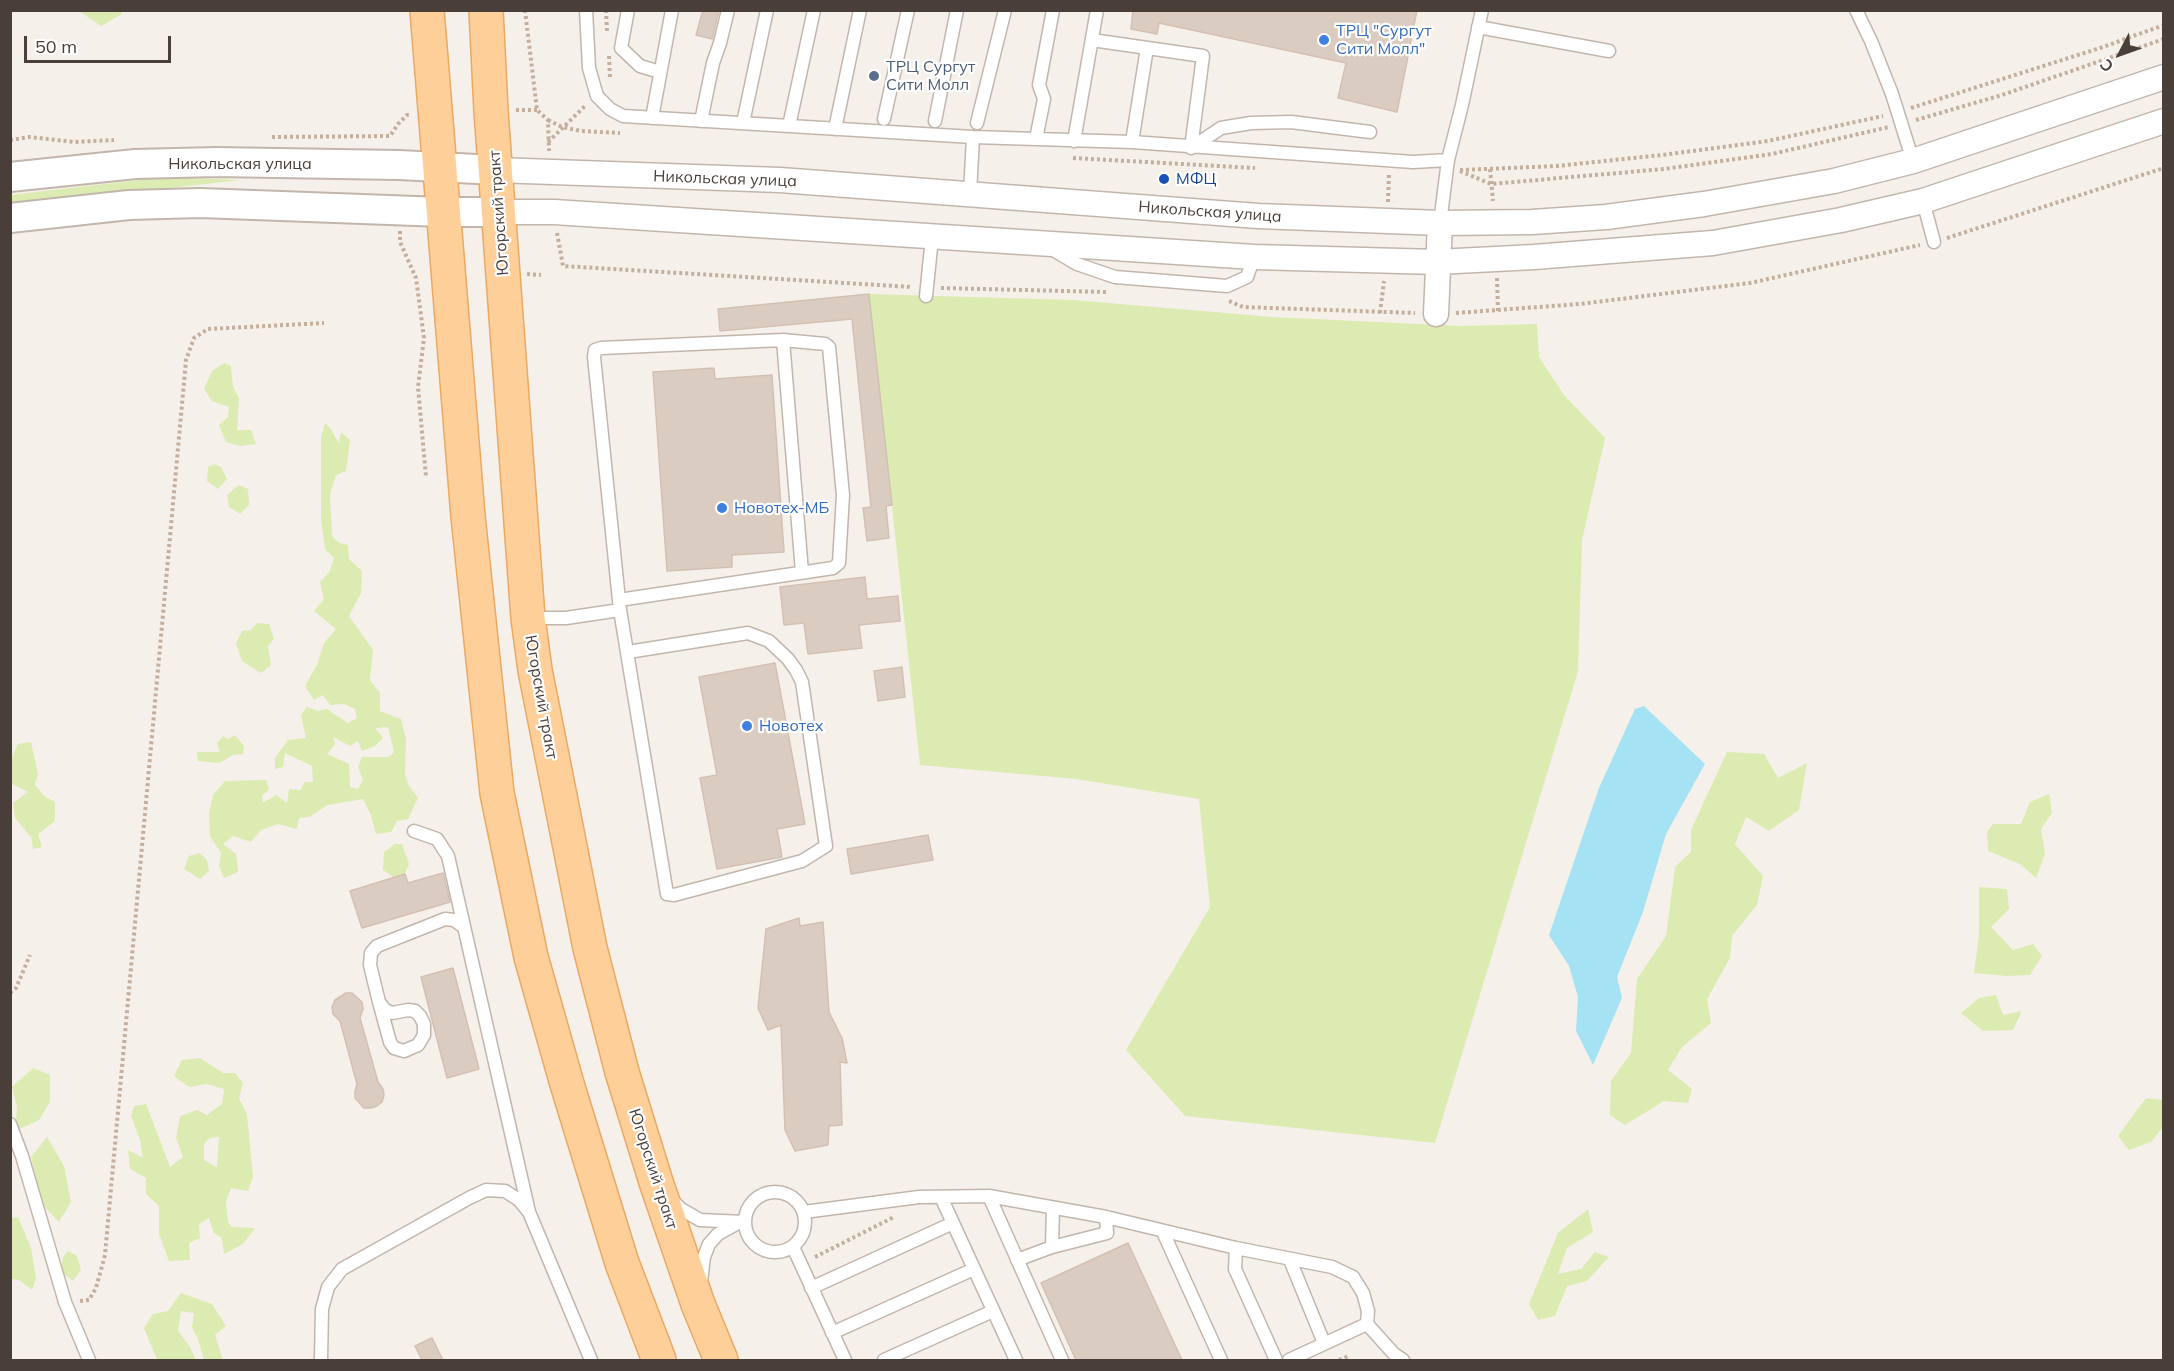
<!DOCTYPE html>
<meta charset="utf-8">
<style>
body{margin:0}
#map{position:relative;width:2174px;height:1371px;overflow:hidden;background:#f6f0ea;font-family:Mulish,sans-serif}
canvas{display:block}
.frame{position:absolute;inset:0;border:12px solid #4a3f38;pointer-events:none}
.north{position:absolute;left:2090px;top:24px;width:60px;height:60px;-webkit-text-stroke:4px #fff;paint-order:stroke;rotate:229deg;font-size:16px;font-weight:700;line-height:24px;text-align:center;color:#4a3f38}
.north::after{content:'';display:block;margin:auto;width:21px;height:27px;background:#4a3f38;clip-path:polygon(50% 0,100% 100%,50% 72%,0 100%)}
.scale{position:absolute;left:24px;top:36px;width:147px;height:27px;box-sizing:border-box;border:3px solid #4a3f38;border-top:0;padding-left:8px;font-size:18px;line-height:21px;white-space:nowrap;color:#4a3f38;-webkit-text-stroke:4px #fff;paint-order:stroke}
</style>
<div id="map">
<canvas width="2174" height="1371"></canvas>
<div class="frame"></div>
<div class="north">С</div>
<div class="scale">50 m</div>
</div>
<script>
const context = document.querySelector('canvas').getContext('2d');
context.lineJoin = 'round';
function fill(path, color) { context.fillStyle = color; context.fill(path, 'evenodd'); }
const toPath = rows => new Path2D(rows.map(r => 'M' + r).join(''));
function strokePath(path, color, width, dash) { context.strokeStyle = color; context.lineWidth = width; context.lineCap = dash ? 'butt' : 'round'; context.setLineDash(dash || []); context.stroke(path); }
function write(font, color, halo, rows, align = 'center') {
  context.font = font + ' Mulish,sans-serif'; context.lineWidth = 4.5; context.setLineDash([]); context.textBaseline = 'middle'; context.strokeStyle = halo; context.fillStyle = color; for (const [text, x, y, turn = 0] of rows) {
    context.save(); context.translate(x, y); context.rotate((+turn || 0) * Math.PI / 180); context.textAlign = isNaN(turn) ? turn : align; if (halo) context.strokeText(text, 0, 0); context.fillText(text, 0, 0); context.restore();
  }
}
fill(toPath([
 [79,11,121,11,122,14,101,26],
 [165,177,241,180,11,206,10,195],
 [869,294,1073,300,1273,317,1460,326,1537,324,1539,357,1564,395,1605,438,1582,540,1578,671,1435,1143,1185,1116,1126,1050,1210,907,1199,799,1076,779,920,765],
 [224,363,231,366,233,387,239,398,237,430,251,430,256,444,241,446,226,442,219,425,228,417,229,407,212,401,204,389,212,371],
 [325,423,331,429,339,444,341,432,350,440,346,471,336,475,330,494,332,536,339,543,348,545,349,559,362,571,361,593,349,616,373,650,370,680,380,693,380,711,401,719,406,739,405,774,409,786,418,798,408,819,397,821,391,832,376,834,371,815,363,799,328,805,309,817,299,818,297,829,278,824,261,830,251,842,233,836,223,844,236,854,238,872,224,878,219,866,221,853,210,836,209,813,213,795,225,781,266,780,269,789,262,796,263,803,276,795,287,803,289,789,300,790,305,782,313,782,312,766,285,753,283,767,275,769,275,758,288,740,306,738,301,715,307,707,318,711,327,709,348,723,357,718,355,709,344,704,330,705,323,695,314,700,305,686,317,665,324,643,336,629,314,611,324,599,320,582,330,571,334,558,325,549,321,519,321,437],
 [388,727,394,752,389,757,362,757,358,767,363,780,358,789,350,787,349,764,327,754,335,744,333,737,350,746,358,741,362,751,375,746,383,738,375,728],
 [214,464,221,467,227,479,218,489,207,481,208,467],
 [239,485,248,489,249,505,240,514,229,507,227,495],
 [257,623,269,624,274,639,268,646,271,665,261,673,242,661,236,643,242,631,251,630],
 [235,735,244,746,243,754,233,755,219,763,198,761,197,752,220,752,217,743,223,736,228,739],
 [31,742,38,774,35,785,44,796,55,802,55,821,38,834,42,847,33,849,31,837,15,818,13,803,28,792,10,783,11,759,18,744],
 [1727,752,1764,754,1778,778,1807,763,1799,810,1769,831,1746,817,1735,844,1763,876,1757,905,1732,936,1730,958,1707,999,1711,1023,1682,1047,1668,1070,1692,1089,1688,1103,1664,1101,1625,1125,1610,1115,1611,1081,1631,1053,1637,979,1666,936,1675,867,1691,852,1691,830],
 [2049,794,2052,813,2041,829,2045,854,2036,878,2020,864,1988,851,1987,832,1993,824,2021,824,2030,802],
 [395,844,402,844,409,864,405,873,396,879,383,870,384,852],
 [200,853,207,860,209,871,200,879,184,869,189,856],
 [1979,887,2007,889,2009,909,1991,927,2013,950,2033,944,2042,956,2030,975,2007,976,1974,973,1979,935],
 [1996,995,2003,1015,2022,1011,2013,1030,1983,1031,1961,1013,1979,998],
 [200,1058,223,1073,235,1073,243,1083,239,1098,247,1115,253,1176,248,1191,231,1188,226,1202,228,1221,231,1227,255,1228,243,1244,224,1254,222,1238,214,1233,209,1218,199,1224,200,1238,189,1243,190,1260,169,1261,159,1234,159,1206,146,1194,146,1178,130,1169,128,1150,143,1158,140,1140,131,1116,134,1106,146,1104,170,1167,183,1157,176,1138,180,1116,197,1110,207,1115,222,1104,224,1089,207,1084,189,1087,174,1076,182,1060],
 [219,1137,217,1166,216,1167,204,1160,204,1144,210,1138],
 [33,1068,50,1075,50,1102,39,1120,15,1131,17,1107,12,1087],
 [2146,1098,2163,1100,2163,1127,2151,1142,2129,1150,2118,1136],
 [47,1137,64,1166,71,1202,59,1222,42,1204,31,1157],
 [1588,1209,1593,1232,1567,1248,1558,1274,1581,1269,1595,1252,1609,1257,1587,1281,1567,1286,1555,1316,1538,1320,1529,1304,1558,1233],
 [18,1217,31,1248,36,1279,32,1290,19,1280,11,1279,11,1218],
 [68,1251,77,1256,81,1270,73,1281,61,1272,63,1257],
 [181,1293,212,1304,226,1326,215,1335,223,1360,204,1360,199,1342,192,1327,194,1313,181,1311,178,1331,190,1347,196,1360,157,1360,144,1328,153,1314,168,1311]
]), '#dcebb2');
fill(toPath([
 [1644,706,1705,764,1666,834,1643,912,1617,977,1622,998,1593,1065,1576,1031,1578,997,1569,966,1549,935,1599,788,1635,709]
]), '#a5e2f4');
const building = toPath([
 [703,10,719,10,712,39,696,35,703,10],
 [1133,10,1417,10,1397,112,1338,98,1346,63,1159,23,1157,34,1131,29,1133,10],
 [869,294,892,505,886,506,889,538,867,541,863,508,871,507,852,319,720,331,718,309,869,294],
 [714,368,715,379,772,375,784,552,732,555,732,567,667,571,653,372,714,368],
 [865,577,867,599,898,596,900,621,859,625,862,648,808,654,804,623,784,625,780,587,865,577],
 [775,663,805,824,777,829,782,857,717,869,700,778,717,775,699,677,775,663],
 [902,667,905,697,878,701,874,671,902,667],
 [928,835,933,860,851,874,847,849,928,835],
 [443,873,450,902,362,928,350,891,405,874,408,883,443,873],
 [799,918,800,926,823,922,829,1012,842,1038,847,1063,840,1062,842,1125,829,1126,828,1145,795,1151,785,1130,781,1025,768,1030,758,1008,766,929,799,918],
 [453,968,479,1069,447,1078,421,977,453,968],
 [346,993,352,993,362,1002,363,1009,360,1018,378,1082,383,1089,384,1095,382,1102,377,1106,371,1108,364,1108,355,1098,355,1092,357,1084,340,1021,333,1014,332,1007,335,1000,346,993],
 [1128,1243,1182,1360,1076,1360,1041,1283,1128,1243],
 [432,1338,443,1360,422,1360,415,1346,432,1338]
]);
fill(building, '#dbccc2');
strokePath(building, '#d3c0b2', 1.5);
const service = toPath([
 [586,10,589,68,597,96,610,109,623,116,973,137,1132,142,1413,162,1448,160],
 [628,10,621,48,640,66,660,72],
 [1856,10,1871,41,1892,94,1913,161],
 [1478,27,1609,51],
 [1092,40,1203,56,1191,148],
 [652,118,672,10],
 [884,119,908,10],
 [701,121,713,63,720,43,728,10],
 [935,121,957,10],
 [743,123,767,10],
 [977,123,1005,10],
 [789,126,814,10],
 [835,129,860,10],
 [1036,139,1044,99,1039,85,1053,10],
 [1074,141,1097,10],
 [1132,142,1147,48],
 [1191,148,1221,128,1251,123,1291,122,1370,132],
 [970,193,973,137],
 [1923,201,1934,242],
 [1440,223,1448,160,1462,105,1482,10],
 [1052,249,1077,264,1115,277,1227,286,1247,277,1254,257],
 [926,296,932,238],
 [783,340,802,572],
 [619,600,833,568,839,563,843,495,829,347,825,344,783,340,601,348,595,350,594,357,620,610,667,894,674,895,802,861,826,846,802,682,796,670,788,659,769,641,748,633,628,652],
 [529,618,566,618,620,610],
 [414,831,437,839,448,856,529,1212,591,1360],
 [379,1002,385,1010,392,1013,408,1010,415,1011,420,1016,424,1024,424,1035,418,1045,404,1051,394,1048,390,1042,379,1002,370,965,371,953,377,946,445,919,454,920,464,927],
 [10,1124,22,1156,65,1302,89,1360],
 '745 1222a30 30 0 1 1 60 0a30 30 0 1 1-60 0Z',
 [989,1196,1062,1360],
 [941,1197,1016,1360],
 [672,1200,681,1209,700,1220,744,1222],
 [804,1212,919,1197,989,1196,1106,1217,1236,1248,1332,1267,1353,1277,1363,1293,1368,1311,1367,1324,1289,1360],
 [1163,1232,1221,1360],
 [793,1247,845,1360],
 [1052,1247,1053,1208],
 [1236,1248,1235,1269,1276,1360],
 [1017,1260,1052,1247,1107,1233,1106,1217],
 [1290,1260,1324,1343],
 [701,1282,704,1257,709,1244,718,1234,738,1223],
 [811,1288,953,1223],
 [1367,1324,1394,1354,1403,1360],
 [832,1333,974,1269],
 [321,1360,322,1309,328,1287,342,1269,469,1198,486,1190,505,1191,519,1200,528,1211],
 [884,1360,993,1311]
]);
const minor = toPath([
 [496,170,780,180,1258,216,1440,223,1532,222,1606,217,1704,204,1834,181,1913,161,2164,77],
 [499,212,554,212,1254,257,1437,262,1534,257,1713,243,1841,220,1923,201,2164,121],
 [1436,314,1440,223]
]);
const tertiary = toPath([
 [10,177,135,164,217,162,399,165,496,170],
 [10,218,129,205,200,203,443,212,499,212]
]);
const primary = toPath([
 [427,10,468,516,497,793,531,957,567,1084,622,1263,659,1360],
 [486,10,491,111,528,618,535,670,590,948,622,1072,656,1182,698,1304,721,1360]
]);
strokePath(service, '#c2b6ac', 15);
strokePath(minor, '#c2b6ac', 27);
strokePath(tertiary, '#c2b6ac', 32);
strokePath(primary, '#e9a965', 36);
strokePath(toPath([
 [525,10,537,110,548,120,549,151],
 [606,10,607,31],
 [609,56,610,78],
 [1911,108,2100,48,2164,25],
 [516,110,537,110],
 [548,120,562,127,581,131,620,133],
 [1916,120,2002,95,2164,39],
 [272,137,390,136,398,124,407,115,410,115],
 [10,140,30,137,74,142,114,140],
 [548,142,586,105],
 [1073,158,1255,168],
 [1490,169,1493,201],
 [1460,170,1557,166,1662,155,1768,141,1883,116],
 [1460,171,1491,184,1664,169,1772,154,1889,127],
 [1388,202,1389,173],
 [400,231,400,242,416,278,424,338,418,387,426,477],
 [557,233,563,266,912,287],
 [1947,238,2164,168],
 [527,274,541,275],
 [1497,278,1498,311],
 [941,288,1107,292],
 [1229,301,1243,307,1415,313],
 [1380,313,1384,281],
 [1456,313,1580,304,1750,283,1920,245],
 [10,993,16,988,30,955],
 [815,1257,894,1217],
 [80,1301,89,1300,96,1288,105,1255,186,360,194,338,208,329,324,323],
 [1339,1360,1349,1356]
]), '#c4af9d', 4, [3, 3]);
strokePath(service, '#fff', 12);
strokePath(minor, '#fff', 24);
strokePath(tertiary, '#fff', 28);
strokePath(primary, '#ffcf9a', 33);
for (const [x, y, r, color] of [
 [1324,40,6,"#3f7fe0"],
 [874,76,6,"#5c6f8a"],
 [1164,179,6,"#1a4fb4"],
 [722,508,6,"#3f7fe0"],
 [747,726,6,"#3f7fe0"]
]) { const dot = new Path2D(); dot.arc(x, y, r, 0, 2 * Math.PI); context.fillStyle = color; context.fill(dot); strokePath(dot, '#fff', 2); }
write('16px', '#366cbe', '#fff', [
 ["ТРЦ \"Сургут",1336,31],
 ["Сити Молл\"",1336,49],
 ["Новотех-МБ",734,508],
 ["Новотех",759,726]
], 'left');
write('16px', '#4e5e75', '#fff', [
 ["ТРЦ Сургут",886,67],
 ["Сити Молл",886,85]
], 'left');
write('16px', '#4a3f38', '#fff', [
 ["Никольская улица",240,164],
 ["Никольская улица",725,179,2],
 ["Никольская улица",1210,212,4],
 ["Югорский тракт",499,213,-94],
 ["Югорский тракт",541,697,80],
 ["Югорский тракт",653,1169,72]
]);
write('16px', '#164399', '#fff', [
 ["МФЦ",1176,179]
], 'left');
</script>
